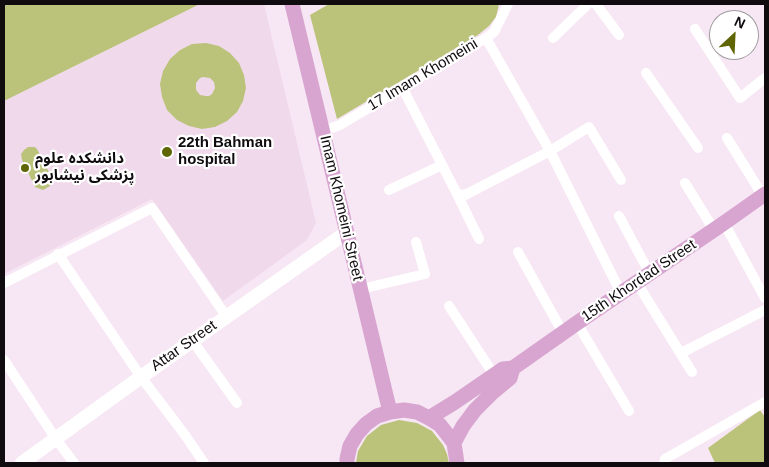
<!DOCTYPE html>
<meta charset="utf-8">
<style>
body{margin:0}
#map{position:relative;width:769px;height:467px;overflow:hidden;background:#f7e6f3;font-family:Arial,sans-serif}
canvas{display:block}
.frame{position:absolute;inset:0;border:5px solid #100b0f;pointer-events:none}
.north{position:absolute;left:709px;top:10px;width:50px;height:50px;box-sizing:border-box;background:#fff;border:1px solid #9f9d9f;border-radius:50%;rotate:25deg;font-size:14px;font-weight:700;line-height:20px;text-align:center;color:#100b0f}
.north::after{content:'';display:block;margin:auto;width:18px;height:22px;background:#5f6503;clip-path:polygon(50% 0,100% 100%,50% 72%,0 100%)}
</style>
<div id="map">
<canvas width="769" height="467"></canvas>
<div class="frame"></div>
<div class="north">N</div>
</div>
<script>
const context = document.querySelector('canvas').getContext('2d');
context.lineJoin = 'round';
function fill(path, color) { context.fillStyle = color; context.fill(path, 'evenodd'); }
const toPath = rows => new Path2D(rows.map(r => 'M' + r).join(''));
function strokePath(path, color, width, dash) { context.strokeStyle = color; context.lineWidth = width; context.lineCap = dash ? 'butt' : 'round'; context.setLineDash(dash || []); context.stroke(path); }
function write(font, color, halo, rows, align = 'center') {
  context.font = font + ' Arial,"Noto Sans Arabic",sans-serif'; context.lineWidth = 4.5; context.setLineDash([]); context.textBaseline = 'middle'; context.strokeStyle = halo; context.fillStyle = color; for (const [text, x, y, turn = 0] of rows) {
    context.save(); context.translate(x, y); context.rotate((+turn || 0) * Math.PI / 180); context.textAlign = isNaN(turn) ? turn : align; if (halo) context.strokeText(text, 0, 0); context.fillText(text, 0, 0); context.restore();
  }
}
fill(toPath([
 [200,4,264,4,316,223,307,240,223,301,152,199,4,274,4,101]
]), '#f1d9ec');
fill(toPath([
 [4,4,200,4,4,101],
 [329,4,499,4,496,17,489,26,478,35,337,119,310,15],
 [206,43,219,46,230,53,239,63,244,75,246,88,243,101,237,112,227,121,215,127,202,129,189,126,177,120,167,110,162,97,160,84,163,71,170,59,180,50,192,44],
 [203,77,210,78,214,82,215,88,212,94,209,96,206,96,200,95,196,90,196,83,200,78],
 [28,147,35,147,37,149,53,180,53,183,50,186,43,190,35,187,22,160,21,154,24,150],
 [760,410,765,417,765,463,715,463,708,448],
 [399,420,417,423,432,431,443,445,447,454,449,463,356,463,358,451,367,436,381,425]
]), '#bbc37b');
strokePath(toPath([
 [596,4,619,35],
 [695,29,740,98,765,78],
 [486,38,550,151,621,293],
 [553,38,588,4],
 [646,73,698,148],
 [402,87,457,194,465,195,550,151,589,127,621,180],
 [323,131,340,125,486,38,494,32,508,4],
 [727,138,763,196],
 [685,183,714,230],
 [389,190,442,165],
 [457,194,479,239],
 [619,216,650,274],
 [724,223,765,298],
 [518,252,563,333],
 [58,254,141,377,185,435,204,463],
 [4,283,152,208,226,316],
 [637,283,692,372],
 [361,289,425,274,416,242],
 [449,306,494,375],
 [577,323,629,411],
 [192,340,237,403],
 [681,353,765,310],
 [4,360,56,439,74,463],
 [664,463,665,459,765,402]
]), '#fff', 10);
strokePath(toPath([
 [22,463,141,377,347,232]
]), '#fff', 14);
strokePath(toPath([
 [292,4,390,412],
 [429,418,455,402,503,369,513,368,577,323,724,223,765,194],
 [454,443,463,426,475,410,492,393,510,378,513,368],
 [347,463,347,459,350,446,357,434,366,424,377,416,390,412,404,410,417,412,429,418,440,425,454,443,457,463]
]), '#d7a5d0', 15);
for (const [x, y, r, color] of [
 [167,152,6,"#5f6503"],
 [25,168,5,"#5f6503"]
]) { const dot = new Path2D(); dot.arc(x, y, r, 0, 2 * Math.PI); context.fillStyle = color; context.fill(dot); strokePath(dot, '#fff', 2); }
write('15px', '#100b0f', '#fff', [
 ["17 Imam Khomeini",423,75,-31],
 ["Imam Khomeini Street",341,208,77],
 ["15th Khordad Street",639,281,-34],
 ["Attar Street",184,346,-35]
]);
write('bold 15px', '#100b0f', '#fff', [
 ["22th Bahman",178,143],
 ["hospital",178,160],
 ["دانشکده علوم",35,159],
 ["پزشکی نیشابور",35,176]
], 'left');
</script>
